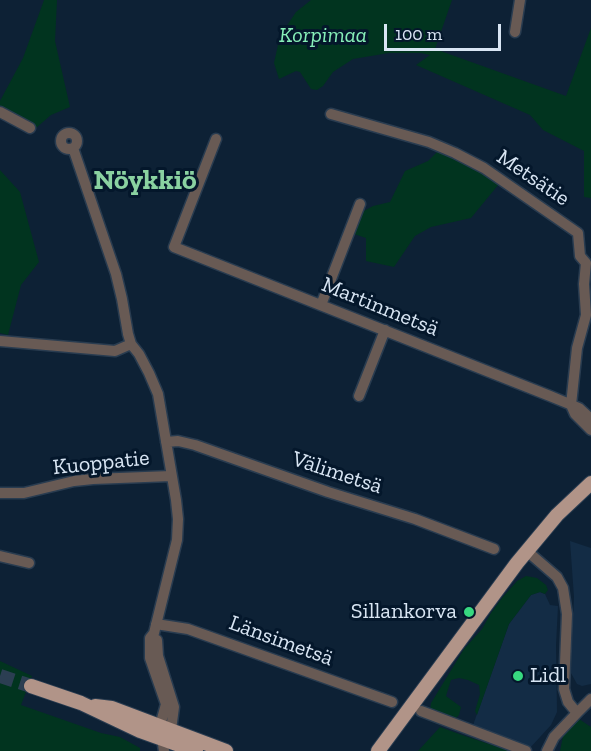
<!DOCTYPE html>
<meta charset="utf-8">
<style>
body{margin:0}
#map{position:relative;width:591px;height:751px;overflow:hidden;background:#0d2135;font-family:"Zilla Slab",serif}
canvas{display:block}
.scale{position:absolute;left:384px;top:24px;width:117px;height:27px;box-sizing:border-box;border:3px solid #d8e5f3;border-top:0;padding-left:8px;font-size:18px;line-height:21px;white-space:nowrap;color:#d8e5f3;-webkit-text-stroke:4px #04172b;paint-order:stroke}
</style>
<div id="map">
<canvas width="591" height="751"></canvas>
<div class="scale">100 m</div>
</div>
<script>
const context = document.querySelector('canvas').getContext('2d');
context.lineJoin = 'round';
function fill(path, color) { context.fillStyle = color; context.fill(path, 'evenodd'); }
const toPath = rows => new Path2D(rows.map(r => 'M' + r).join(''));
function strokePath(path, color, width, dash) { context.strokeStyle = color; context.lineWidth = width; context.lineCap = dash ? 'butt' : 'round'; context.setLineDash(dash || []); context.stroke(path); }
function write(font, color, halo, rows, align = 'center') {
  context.font = font + ' "Zilla Slab",serif'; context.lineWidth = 6; context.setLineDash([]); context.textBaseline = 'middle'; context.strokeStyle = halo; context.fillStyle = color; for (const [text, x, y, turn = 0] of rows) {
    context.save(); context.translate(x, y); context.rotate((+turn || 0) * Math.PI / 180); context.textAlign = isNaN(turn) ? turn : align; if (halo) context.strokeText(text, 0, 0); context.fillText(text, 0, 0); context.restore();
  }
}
fill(toPath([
 [570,541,591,548,591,684,582,686,577,684,571,673,574,597],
 [540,592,545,594,550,605,558,606,556,645,557,712,551,725,529,749,472,728,509,624,531,595]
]), '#132c45');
fill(toPath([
 [44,0,57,0,55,41,70,107,51,115,36,128,0,106,0,101,23,58],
 [311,0,452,0,435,49,566,96,591,28,591,198,584,197,584,151,543,130,530,115,416,65,430,55,421,53,389,53,353,59,333,72,323,86,317,90,311,89,300,72,296,71,279,79,274,63,280,36,296,12],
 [439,150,455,160,478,170,499,184,471,218,431,227,415,236,394,267,366,261,366,238,354,234,362,212,373,206,390,202,405,171,428,161],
 [0,170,20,192,39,262,21,285,8,335,0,333],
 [526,576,537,578,546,585,548,590,545,594,540,592,531,595,509,624,477,715,475,711,480,694,479,685,468,680,459,678,451,680,446,696,461,707,459,715,455,719,430,710,431,703,464,649,482,629,491,613,502,598,517,581],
 [0,661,32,676,21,705,101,733,120,737,140,748,140,751,0,751],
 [579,719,591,727,591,751,560,751,563,736],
 [440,727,462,735,510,751,418,751]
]), '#01341f');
strokePath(toPath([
 [0,676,31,686]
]), '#2b3e52', 14, [14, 7]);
const minor = toPath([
 [515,32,520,0],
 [0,112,30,128],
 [331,114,429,142,455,153,484,168,578,233,580,256,586,263,584,284,586,315,577,348,571,405],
 '61 141a8 8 0 1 1 16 0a8 8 0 1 1-16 0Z',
 [216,139,174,247,550,396,579,408,591,419],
 [73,148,116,274,122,299,128,334,131,344,139,354,149,373,158,394,176,500,178,519,177,540,154,633,150,638,150,658,166,704,160,726,164,751],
 [321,305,360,204],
 [0,341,115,351,131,344],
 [359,396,385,330],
 [571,405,575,414,591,430],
 [166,442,178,441,195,445,328,492,415,519,494,549],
 [0,493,24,493,74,481,93,479,171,476],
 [527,551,557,577,563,588,567,614,564,689,568,702,577,713,591,699],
 [0,556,29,563],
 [156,624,188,629,392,702],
 [157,640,158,656,174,707,171,730,167,734],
 [421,711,526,751],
 [547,751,554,737,577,713]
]);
const major = toPath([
 [31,686,81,703,140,731,196,751],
 [95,706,112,708,226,751],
 [378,751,517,563,557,515,591,483]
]);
strokePath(minor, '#293c50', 13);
strokePath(major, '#293c50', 16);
strokePath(minor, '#685a54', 10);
strokePath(major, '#b19488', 14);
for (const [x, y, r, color] of [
 [469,612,6,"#37d880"],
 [518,676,6,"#37d880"]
]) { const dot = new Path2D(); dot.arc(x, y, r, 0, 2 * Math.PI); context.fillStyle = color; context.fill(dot); strokePath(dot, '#04172b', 2); }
write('italic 22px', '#87efb8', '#04172b', [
 ["Korpimaa",323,36]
]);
write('22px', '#d8e5f3', '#04172b', [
 ["Metsätie",533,178,34],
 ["Martinmetsä",380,307,22],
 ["Kuoppatie",101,463,-6],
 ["Välimetsä",337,473,18],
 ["Länsimetsä",281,641,20]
]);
write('22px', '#d8e5f3', '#04172b', [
 ["Sillankorva",457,612],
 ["Lidl",530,676,"left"]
], 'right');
write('bold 28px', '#8ad2a1', '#04172b', [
 ["Nöykkiö",145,181]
]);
</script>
